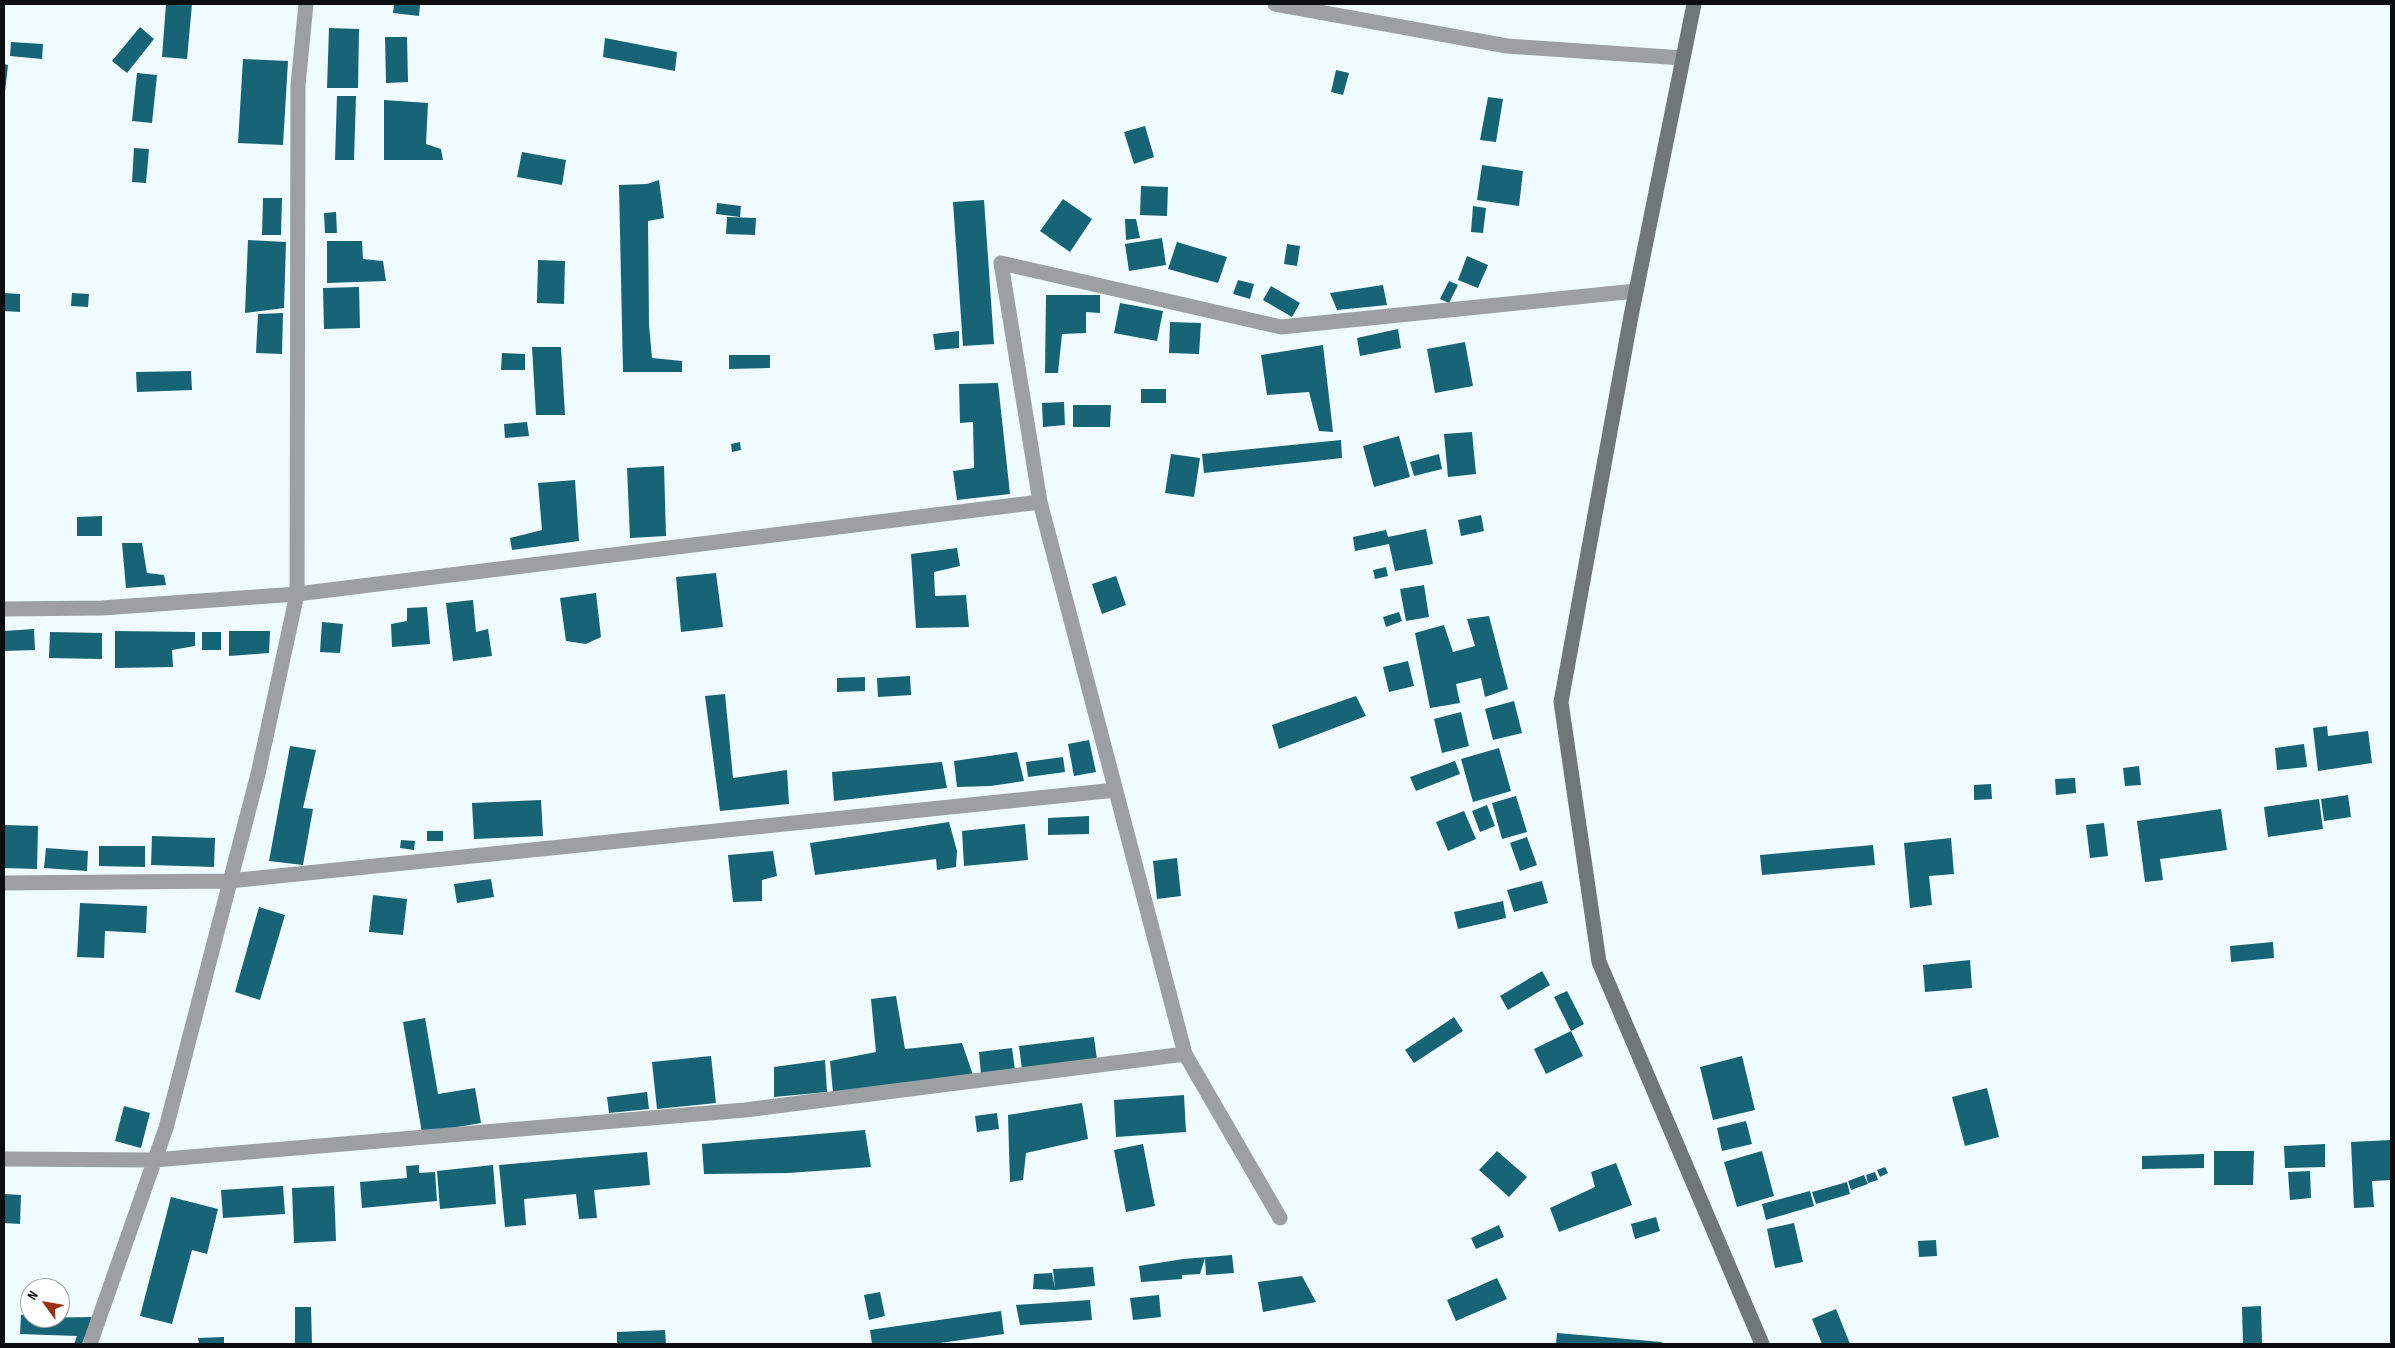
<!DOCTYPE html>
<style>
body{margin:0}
#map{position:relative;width:2395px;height:1348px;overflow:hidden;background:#effbfe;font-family:"Sofia Sans Condensed",sans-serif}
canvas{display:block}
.frame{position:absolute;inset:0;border:5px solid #0a0e0f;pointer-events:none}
.north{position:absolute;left:20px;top:1278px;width:50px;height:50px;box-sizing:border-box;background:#fff;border:1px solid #9d9f9f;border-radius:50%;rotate:302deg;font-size:14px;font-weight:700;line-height:20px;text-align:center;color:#0a0e0f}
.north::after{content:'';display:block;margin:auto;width:18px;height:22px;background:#9a3314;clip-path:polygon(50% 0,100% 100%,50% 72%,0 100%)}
</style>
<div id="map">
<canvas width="2395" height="1348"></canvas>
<div class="frame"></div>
<div class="north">N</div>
</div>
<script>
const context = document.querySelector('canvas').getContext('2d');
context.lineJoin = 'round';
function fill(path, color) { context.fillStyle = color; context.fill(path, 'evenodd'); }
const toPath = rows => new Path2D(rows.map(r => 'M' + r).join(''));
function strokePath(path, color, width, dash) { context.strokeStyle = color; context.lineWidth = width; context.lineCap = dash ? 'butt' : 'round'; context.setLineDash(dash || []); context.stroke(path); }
fill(toPath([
 [166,4,192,4,187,59,162,57],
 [394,4,420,4,419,16,393,13],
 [140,27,154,39,127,73,112,61],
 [329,28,359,29,358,88,327,88],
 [385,37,407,37,408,82,386,83],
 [605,38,677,52,675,71,603,57],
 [11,42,43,44,42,59,10,56],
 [243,59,288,61,283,145,238,143],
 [4,64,8,65,5,92,4,92],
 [1336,70,1349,73,1343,95,1331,92],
 [137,73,157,75,152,123,132,121],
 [337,96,356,96,354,160,335,160],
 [1488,97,1503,99,1496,142,1480,140],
 [384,100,428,103,426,144,441,149,443,160,384,160],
 [1145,126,1154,157,1134,164,1124,132],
 [134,148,149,149,146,183,132,182],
 [522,152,566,160,562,185,517,177],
 [1482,165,1523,171,1519,206,1477,200],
 [659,180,664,218,648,221,649,325,652,358,682,361,682,372,623,372,619,185,647,184],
 [1141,186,1168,187,1167,216,1140,215],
 [263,198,282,198,281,235,262,235],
 [1063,199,1092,219,1070,252,1040,231],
 [984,200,994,344,963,346,953,202],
 [717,203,741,206,740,217,716,214],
 [1473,206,1486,208,1483,233,1471,232],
 [336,212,337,233,325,233,324,213],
 [727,217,756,218,755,235,726,234],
 [1125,219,1136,219,1140,238,1126,240],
 [1162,238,1166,265,1129,271,1125,244],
 [248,240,286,242,284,308,245,313],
 [327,241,362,241,363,259,383,261,386,281,327,283],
 [1177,242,1227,257,1218,283,1168,269],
 [1287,244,1300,246,1297,266,1284,264],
 [1467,256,1488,265,1478,288,1458,280],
 [538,260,565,261,564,304,537,303],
 [1238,280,1254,284,1250,299,1233,294],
 [1449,281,1458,285,1449,303,1440,299],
 [1383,285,1387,305,1337,310,1330,293],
 [1271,286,1300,303,1292,317,1263,300],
 [359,287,360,328,324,329,323,288],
 [4,293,20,294,20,312,4,311],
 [72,293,89,294,88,307,71,306],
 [1046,295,1100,295,1100,313,1086,312,1086,333,1062,334,1058,373,1045,373],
 [1120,303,1163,311,1157,341,1114,333],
 [283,313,282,354,256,353,258,314],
 [1170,322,1201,323,1199,354,1169,353],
 [1398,329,1401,348,1360,356,1357,338],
 [959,331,959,348,935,350,933,334],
 [1465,342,1473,386,1435,393,1427,349],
 [1323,345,1333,432,1319,431,1309,392,1267,395,1261,355],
 [532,347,561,347,565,415,536,415],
 [502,353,525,354,525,370,501,370],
 [729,355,770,355,770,368,729,369],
 [191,371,192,390,137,392,136,372],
 [998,383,1010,494,957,500,953,471,974,468,973,422,960,423,959,384],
 [1141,389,1166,389,1166,403,1141,403],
 [1064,402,1065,425,1043,427,1042,403],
 [1073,405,1111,405,1110,427,1073,427],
 [527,422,529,436,505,438,504,424],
 [1472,432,1476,474,1448,477,1444,434],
 [1399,436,1410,477,1374,487,1363,446],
 [1341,440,1342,458,1204,473,1202,454],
 [740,442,741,450,732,452,731,444],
 [1171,454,1200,458,1194,497,1165,493],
 [1439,454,1442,469,1414,476,1410,462],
 [664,466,666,536,630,538,627,468],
 [575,480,579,541,512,550,510,538,542,530,538,483],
 [1481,515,1484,531,1461,536,1458,520],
 [102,516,102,536,77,536,77,517],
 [1426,529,1433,564,1395,571,1389,544,1355,551,1353,537,1386,530,1388,537],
 [122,543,142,543,147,573,164,575,166,585,126,588],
 [957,548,960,566,934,572,935,596,966,595,969,627,916,628,911,554],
 [1386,567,1388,576,1375,579,1373,570],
 [716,573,723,627,681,632,676,577],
 [1116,576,1126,605,1102,614,1092,584],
 [1424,585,1429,617,1406,621,1400,589],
 [596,593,601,637,586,644,566,641,560,598],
 [473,600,476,632,488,629,492,656,453,661,446,603],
 [427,607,430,644,392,647,391,624,407,621,407,608],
 [1399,612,1402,621,1386,627,1383,617],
 [1489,616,1508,689,1485,697,1481,678,1456,684,1460,703,1430,708,1415,633,1444,625,1453,652,1475,646,1467,619],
 [322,622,343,624,340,653,320,652],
 [34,629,35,650,4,651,4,631],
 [115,631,195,632,195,646,172,650,173,667,115,668],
 [229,631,270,631,269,653,229,656],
 [50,632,102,633,102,659,49,658],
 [202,632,221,632,221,650,202,650],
 [1408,661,1414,686,1389,692,1383,667],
 [910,676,911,695,878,697,877,678],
 [865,677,865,691,837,692,837,678],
 [725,694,733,778,787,770,789,804,720,811,705,696],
 [1356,696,1366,716,1279,749,1272,725],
 [1514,701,1522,733,1493,740,1485,709],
 [1461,712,1469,746,1442,753,1434,719],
 [2327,726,2328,736,2368,731,2372,763,2318,771,2313,728],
 [1089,740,1096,772,1074,776,1068,744],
 [2304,744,2307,767,2277,770,2275,748],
 [290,746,316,750,303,808,313,809,303,865,269,861],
 [1499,748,1511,791,1473,802,1461,759],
 [1017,752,1024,781,991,786,957,787,954,761],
 [1063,757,1065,772,1028,777,1026,762],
 [1455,761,1460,774,1416,791,1410,777],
 [942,762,947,788,834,801,832,772],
 [2139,766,2141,785,2125,786,2123,768],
 [2075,778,2076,793,2056,795,2055,779],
 [1991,784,1992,799,1974,800,1974,785],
 [2348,795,2351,817,2324,821,2321,799],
 [1516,796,1527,832,1502,839,1492,803],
 [2319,799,2323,829,2268,837,2264,807],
 [541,800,543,836,474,839,472,803],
 [1487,805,1495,826,1480,832,1472,811],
 [2221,809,2227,850,2160,859,2163,880,2145,882,2137,821],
 [1464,811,1476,839,1448,851,1436,822],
 [1089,816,1089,834,1048,835,1048,818],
 [949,822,957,851,956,867,937,870,936,859,815,875,810,843],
 [2104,823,2108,856,2090,858,2086,825],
 [1025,824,1028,860,964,866,962,831],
 [4,825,38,826,37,869,4,868],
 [427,831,443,831,443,841,427,841],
 [152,836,215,838,214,867,151,865],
 [1527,837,1537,865,1520,871,1510,843],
 [1951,838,1954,874,1929,876,1932,905,1910,908,1904,843],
 [401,840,415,841,414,850,400,848],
 [1873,845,1875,865,1762,875,1760,855],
 [99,846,145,846,145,867,99,866],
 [46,848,88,851,87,871,44,868],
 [773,851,777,876,762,880,762,901,733,902,728,855],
 [1177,858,1181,896,1157,899,1153,861],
 [491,879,494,897,457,903,454,884],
 [1542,881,1548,903,1514,912,1507,890],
 [373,895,407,899,403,935,369,932],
 [1503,901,1506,918,1458,929,1454,912],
 [80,903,147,906,146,933,105,931,104,958,77,957],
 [259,907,285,915,260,1000,235,992],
 [2273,942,2274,958,2231,962,2230,946],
 [1970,960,1972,988,1925,992,1923,965],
 [1542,971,1550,985,1508,1010,1500,996],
 [1567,991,1584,1024,1571,1031,1554,997],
 [896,996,905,1049,962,1043,973,1075,833,1093,830,1061,876,1052,871,999],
 [1454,1017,1463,1031,1414,1063,1405,1050],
 [425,1018,438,1094,475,1088,481,1123,422,1133,403,1022],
 [1571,1031,1583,1056,1546,1074,1534,1049],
 [1094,1037,1097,1060,1022,1070,1019,1046],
 [1012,1048,1015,1070,981,1074,979,1052],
 [711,1056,716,1103,657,1109,652,1062],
 [1742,1056,1755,1110,1713,1120,1700,1067],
 [825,1060,827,1092,774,1097,774,1067],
 [1987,1088,1999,1137,1965,1146,1952,1097],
 [647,1092,649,1109,609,1113,607,1097],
 [1184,1095,1186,1132,1116,1137,1114,1100],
 [1082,1103,1088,1139,1026,1153,1023,1180,1010,1182,1008,1115],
 [124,1106,150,1113,141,1148,115,1141],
 [997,1113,999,1129,977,1132,975,1116],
 [1746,1121,1752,1144,1722,1151,1717,1128],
 [865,1130,871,1167,789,1173,704,1174,702,1144],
 [2391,1140,2391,1180,2372,1181,2374,1207,2354,1208,2351,1142],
 [1143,1144,1155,1206,1126,1212,1114,1150],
 [2325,1144,2325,1167,2285,1168,2284,1146],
 [1497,1151,1527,1177,1509,1197,1479,1170],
 [1762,1151,1774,1196,1737,1207,1724,1162],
 [2214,1151,2254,1151,2253,1185,2214,1185],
 [647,1152,650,1185,594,1190,597,1218,579,1219,576,1194,524,1199,526,1225,505,1227,499,1165],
 [2204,1154,2204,1168,2142,1169,2142,1156],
 [1616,1163,1632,1205,1559,1232,1550,1208,1595,1187,1591,1172],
 [419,1165,419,1173,435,1172,437,1201,362,1208,360,1182,407,1178,406,1166],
 [493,1165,496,1204,440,1209,437,1171],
 [1885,1167,1888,1173,1880,1177,1877,1170],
 [2310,1171,2311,1198,2290,1200,2288,1172],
 [1875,1172,1878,1180,1868,1183,1866,1175],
 [1864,1175,1868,1184,1851,1190,1848,1181],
 [1847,1182,1850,1194,1816,1204,1812,1192],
 [283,1186,285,1214,223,1218,221,1190],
 [334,1186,336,1241,294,1243,292,1188],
 [1810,1191,1814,1206,1766,1220,1762,1204],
 [4,1194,21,1195,20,1224,4,1223],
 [171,1197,218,1209,207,1254,192,1250,172,1324,140,1316],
 [1656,1217,1660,1231,1635,1239,1631,1224],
 [1794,1223,1803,1262,1775,1268,1767,1229],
 [1499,1225,1504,1237,1476,1249,1471,1238],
 [1936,1240,1937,1256,1919,1257,1918,1241],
 [1232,1255,1234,1273,1206,1275,1205,1258,1200,1274,1182,1275,1182,1279,1141,1282,1139,1266,1183,1259],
 [1093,1267,1095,1286,1055,1290,1033,1289,1034,1274,1052,1273,1055,1288,1053,1269],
 [1302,1276,1316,1302,1263,1312,1258,1282],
 [1497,1278,1507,1299,1456,1321,1447,1300],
 [880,1292,885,1316,869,1320,864,1295],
 [1159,1295,1161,1317,1133,1320,1130,1298],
 [1090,1300,1092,1320,1020,1325,1016,1305],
 [2261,1306,2262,1344,2243,1344,2242,1307],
 [295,1307,311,1307,312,1344,295,1344],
 [1836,1309,1850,1344,1822,1344,1812,1319],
 [1001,1311,1004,1334,933,1344,872,1344,870,1330],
 [21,1315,30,1315,30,1318,92,1317,82,1344,74,1344,77,1336,20,1334],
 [665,1330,666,1344,617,1344,617,1332],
 [1557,1333,1662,1342,1662,1344,1556,1344],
 [224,1337,224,1344,199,1344,198,1338]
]), '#166475');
strokePath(toPath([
 [1275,4,1507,46,1683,58],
 [4,609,102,608,297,594,1040,502],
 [4,883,229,881,1116,790],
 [4,1159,154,1160,745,1110,1185,1054],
 [1280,1218,1185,1054,1040,502,1001,263,1281,327,1636,291],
 [90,1344,166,1128,258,774,297,594,298,85,306,4]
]), '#9ca0a2', 15);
strokePath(toPath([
 [1694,4,1631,316,1561,702,1599,962,1762,1344]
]), '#707779', 15);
</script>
